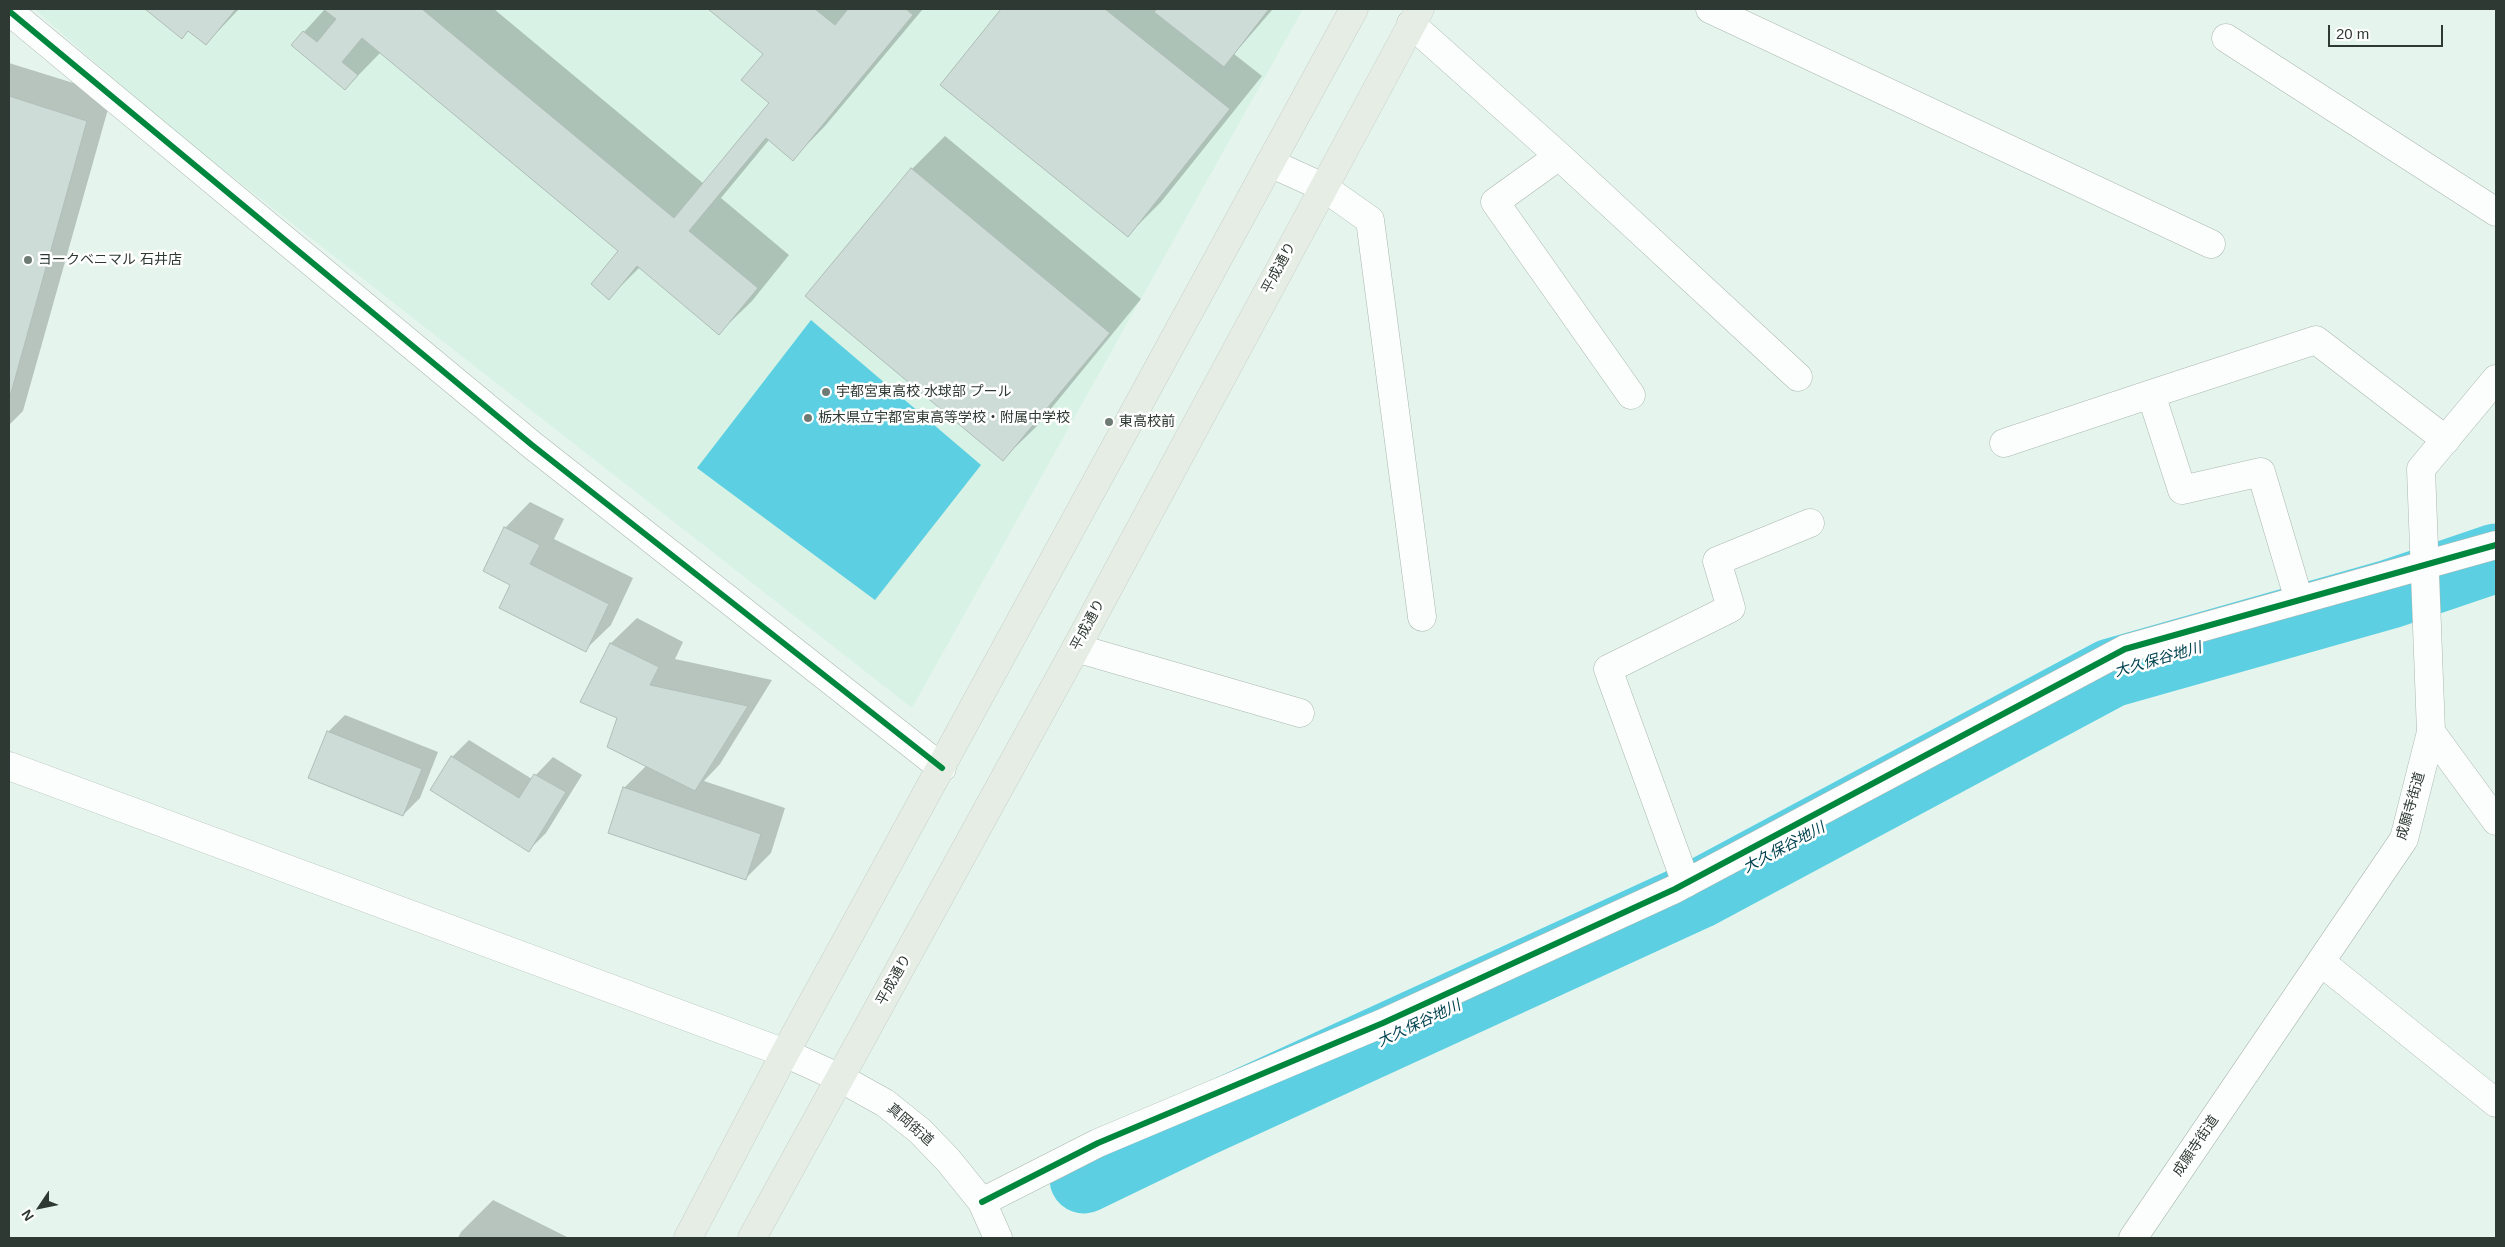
<!DOCTYPE html>
<meta charset="utf-8">
<style>
body{margin:0}
#map{position:relative;width:2505px;height:1247px;overflow:hidden;background:#e5f5ed;font-family:Arial,sans-serif}
canvas{display:block}
.frame{position:absolute;inset:0;border:10px solid #2e3933;pointer-events:none}
.north{position:absolute;left:15px;top:1182px;width:50px;height:50px;-webkit-text-stroke:4px #fff;paint-order:stroke;rotate:236deg;font-size:14px;font-weight:700;line-height:20px;text-align:center;color:#2e3933}
.north::after{content:'';display:block;margin:auto;width:18px;height:22px;background:#2e3933;clip-path:polygon(50% 0,100% 100%,50% 72%,0 100%)}
.scale{position:absolute;left:2328px;top:25px;width:115px;height:22px;box-sizing:border-box;border:2px solid #2e3933;border-top:0;padding-left:6px;font-size:15px;line-height:18px;white-space:nowrap;color:#2e3933;-webkit-text-stroke:4px #fff;paint-order:stroke}
</style>
<div id="map">
<canvas width="2505" height="1247"></canvas>
<div class="frame"></div>
<div class="north">N</div>
<div class="scale">20 m</div>
</div>
<script>
const context = document.querySelector('canvas').getContext('2d');
context.lineJoin = 'round';
function fill(path, color) { context.fillStyle = color; context.fill(path, 'evenodd'); }
const toPath = rows => new Path2D(rows.map(r => 'M' + r).join(''));
function strokePath(path, color, width, dash) { context.strokeStyle = color; context.lineWidth = width; context.lineCap = dash ? 'butt' : 'round'; context.setLineDash(dash || []); context.stroke(path); }
function write(font, color, halo, rows, align = 'center') {
  context.font = font + ' Arial,"Noto Sans JP",sans-serif'; context.lineWidth = 5; context.setLineDash([]); context.textBaseline = 'middle'; context.strokeStyle = halo; context.fillStyle = color; for (const [text, x, y, turn = 0] of rows) {
    context.save(); context.translate(x, y); context.rotate((+turn || 0) * Math.PI / 180); context.textAlign = isNaN(turn) ? turn : align; if (halo) context.strokeText(text, 0, 0); context.fillText(text, 0, 0); context.restore();
  }
}
fill(toPath([
 [34,9,1303,9,912,708,170,128]
]), '#d8f3e5');
fill(toPath([
 [811,320,981,465,875,600,697,468]
]), '#5cd0e2');
fill(toPath([
 [147,9,239,9,206,44,189,30,182,37],
 [325,9,494,9,704,184,771,103,765,54,710,9,923,9,825,126,793,159,769,140,721,198,789,255,752,301,719,333,640,267,609,298,620,251,381,52,345,89,304,32],
 [1003,9,1273,9,1234,54,1262,76,1161,202,1128,235,942,85],
 [9,63,112,95,23,411,9,425],
 [945,136,1141,299,1036,427,1003,459,807,296,912,169],
 [530,502,564,519,554,539,633,578,611,625,585,650,512,584,505,528],
 [637,618,683,642,675,659,772,680,720,764,704,781,785,808,771,853,745,879,624,788,647,765,618,717,582,701,611,643],
 [345,715,438,752,420,798,403,815,328,732],
 [469,740,532,779,553,757,582,775,546,833,529,850,452,757],
 [493,1200,569,1238,458,1238,461,1232]
]), '#0003');
strokePath(toPath([
 [1084,1179,1198,1124,1697,895,2111,673,2390,594,2496,558]
]), '#5cd0e2', 69);
const building = toPath([
 [145,9,236,9,206,45,188,31,182,39,145,9],
 [323,9,422,9,674,218,769,103,741,80,763,54,708,9,815,9,835,25,848,9,906,9,913,15,793,161,766,138,689,231,758,288,719,335,637,266,609,300,591,284,618,251,362,38,342,62,358,75,345,90,291,45,303,31,317,42,336,19,323,9],
 [1001,9,1105,9,1230,109,1128,237,940,85,1001,9],
 [1157,9,1269,9,1224,67,1154,12,1157,9],
 [9,96,87,121,9,400,9,96],
 [911,168,1110,333,1003,461,805,296,911,168],
 [504,527,540,545,530,564,609,604,586,652,499,608,510,585,483,571,504,527],
 [610,643,659,667,650,685,748,706,695,791,607,747,617,718,580,702,610,643],
 [327,731,422,769,403,816,308,778,327,731],
 [451,756,519,798,534,774,566,792,529,852,430,790,451,756],
 [623,787,761,834,746,880,608,833,623,787]
]);
fill(building, '#cedcd8');
strokePath(building, '#b0bdb9', 1);
const minor = toPath([
 [1710,9,2211,244],
 [9,11,532,445,942,768],
 [1411,24,1559,156,1798,377],
 [2226,38,2496,212],
 [1559,156,1495,202,1631,395],
 [1270,163,1323,187,1370,220,1422,617],
 [2151,394,2316,340,2446,440],
 [2004,443,2151,394,2182,490,2261,472,2299,600],
 [1076,648,1300,713],
 [2431,732,2496,821],
 [1686,883,1608,669,1731,608,1717,561,1810,523],
 [2321,962,2496,1103],
 [2133,1238,2404,839,2431,732,2421,469,2496,379]
]);
const tertiary = toPath([
 [9,766,785,1053,840,1078,885,1103,920,1131,948,1160,982,1202,998,1238],
 [982,1202,1098,1143,1383,1023,1675,889,2125,649,2496,545]
]);
const primary = toPath([
 [688,1238,785,1053,1354,9],
 [752,1238,1076,648,1420,9]
]);
strokePath(minor, '#abb7b1', 29);
strokePath(tertiary, '#abb7b1', 29);
strokePath(primary, '#c8d0cc', 29);
strokePath(minor, '#fbfefc', 28);
strokePath(tertiary, '#fbfefc', 28);
strokePath(primary, '#e5ede4', 28);
strokePath(toPath([
 [9,11,532,445,942,768],
 [982,1202,1098,1143,1383,1023,1675,889,2125,649,2496,545]
]), '#00873e', 6);
for (const [x, y, r, color] of [
 [28,260,5,"#6e7b74"],
 [826,392,5,"#6e7b74"],
 [808,418,5,"#6e7b74"],
 [1109,422,5,"#6e7b74"]
]) { const dot = new Path2D(); dot.arc(x, y, r, 0, 2 * Math.PI); context.fillStyle = color; context.fill(dot); strokePath(dot, '#fff', 2); }
write('14px', '#2e3933', '#fff', [
 ["ヨークベニマル 石井店",38,260],
 ["宇都宮東高校 水球部 プール",836,392],
 ["栃木県立宇都宮東高等学校・附属中学校",818,418],
 ["東高校前",1119,422]
], 'left');
write('14px', '#2e3933', '#fff', [
 ["平成通り",1279,268,-62],
 ["平成通り",1088,625,-62],
 ["成願寺街道",2411,806,-74],
 ["平成通り",894,980,-61],
 ["真岡街道",910,1125,41],
 ["成願寺街道",2196,1146,-56]
]);
write('italic 15px', '#004350', '#fff', [
 ["大久保谷地川",2158,660,-16],
 ["大久保谷地川",1784,848,-28],
 ["大久保谷地川",1419,1024,-25]
]);
</script>
